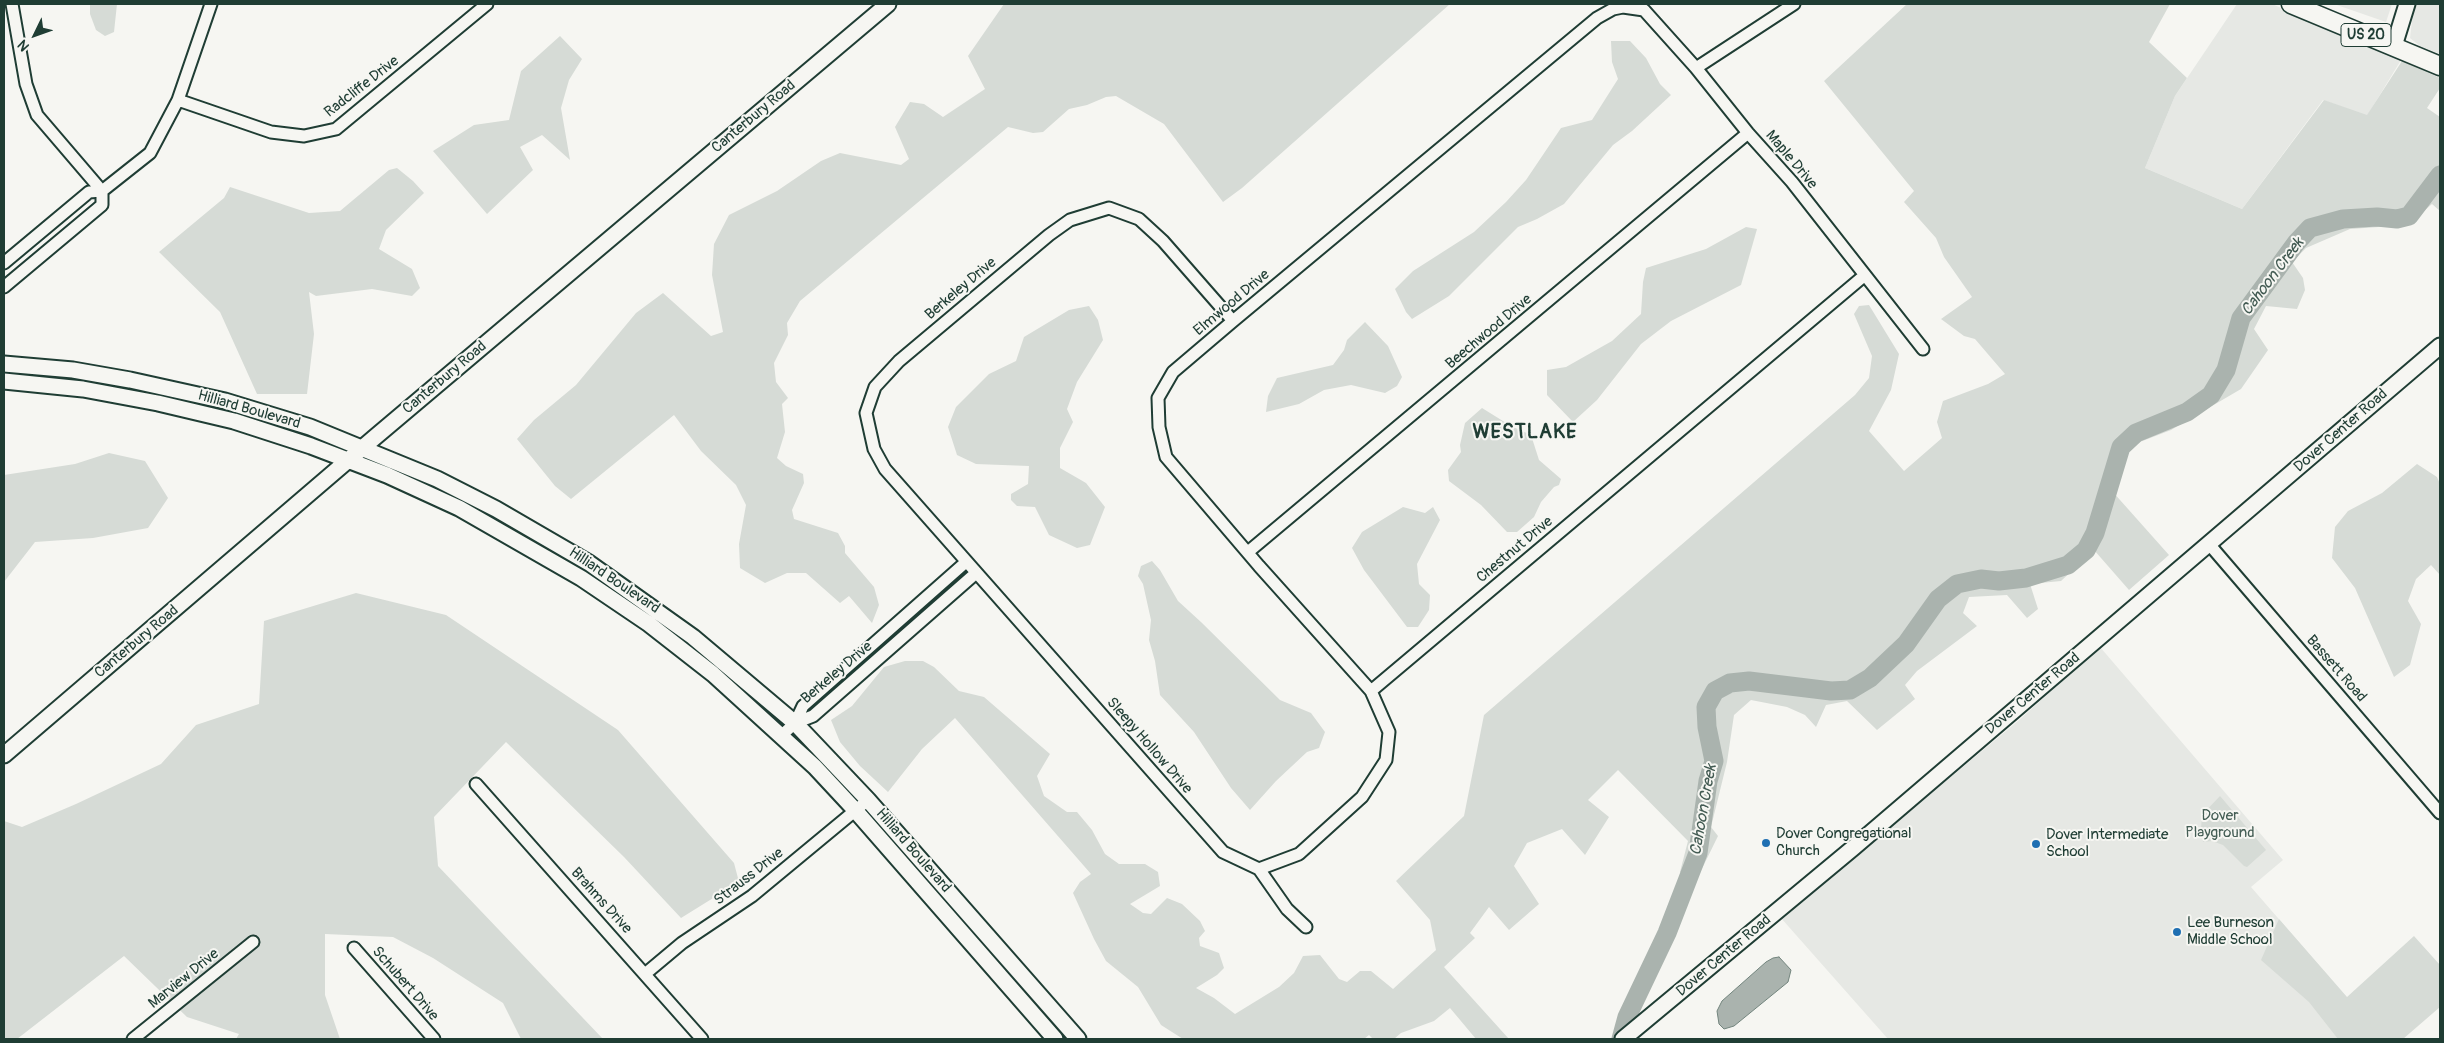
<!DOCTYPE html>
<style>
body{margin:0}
#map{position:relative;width:2444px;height:1043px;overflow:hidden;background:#f6f6f2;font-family:Pangolin,sans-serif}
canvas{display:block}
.frame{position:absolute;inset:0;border:5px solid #1f3d34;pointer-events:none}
.north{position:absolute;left:10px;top:10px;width:50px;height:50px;-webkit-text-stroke:4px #f6f6f2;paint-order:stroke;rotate:228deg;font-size:14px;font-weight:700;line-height:20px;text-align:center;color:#1f3d34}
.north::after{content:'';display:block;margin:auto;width:18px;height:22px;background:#1f3d34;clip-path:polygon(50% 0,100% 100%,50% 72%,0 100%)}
</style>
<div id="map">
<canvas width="2444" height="1043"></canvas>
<div class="frame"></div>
<div class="north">N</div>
</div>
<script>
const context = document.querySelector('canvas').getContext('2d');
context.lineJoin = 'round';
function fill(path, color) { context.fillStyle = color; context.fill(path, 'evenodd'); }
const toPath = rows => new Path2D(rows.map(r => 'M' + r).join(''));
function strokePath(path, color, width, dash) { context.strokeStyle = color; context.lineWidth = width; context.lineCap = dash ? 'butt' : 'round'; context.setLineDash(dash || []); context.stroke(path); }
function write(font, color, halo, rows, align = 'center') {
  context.font = font + ' Pangolin,sans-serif'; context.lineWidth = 4; context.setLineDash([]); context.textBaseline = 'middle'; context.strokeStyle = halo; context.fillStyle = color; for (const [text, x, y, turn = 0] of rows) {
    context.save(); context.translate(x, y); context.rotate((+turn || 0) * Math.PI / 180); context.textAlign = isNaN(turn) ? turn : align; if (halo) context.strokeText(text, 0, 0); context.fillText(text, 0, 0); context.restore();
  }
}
fill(toPath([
 [2237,4,2272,4,2401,60,2367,116,2323,100,2242,209,2145,168,2175,96],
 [2334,4,2392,4,2386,22],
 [2414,4,2440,4,2440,54,2420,46,2410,38],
 [2100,647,2283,860,2251,887,2383,1039,1888,1039,1781,918,2018,721]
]), '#e6e8e4');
fill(toPath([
 [90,4,117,4,114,32,105,36,96,30,90,14],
 [1004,4,1450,4,1242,188,1223,202,1164,124,1116,96,1106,97,1087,105,1069,109,1043,132,1033,133,1008,127,800,301,787,323,788,335,774,363,776,382,788,398,782,404,785,432,777,458,786,466,803,474,804,483,792,510,794,519,838,533,845,546,845,553,874,587,879,605,872,623,849,596,840,603,806,573,787,573,765,583,740,568,739,544,746,505,736,485,701,451,674,415,571,499,555,486,517,439,534,420,576,385,636,313,663,293,711,336,723,332,712,275,714,244,729,215,777,191,821,161,840,153,901,165,909,159,895,127,910,102,924,104,943,117,985,89,968,56],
 [1907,4,2170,4,2149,42,2187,78,2175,96,2145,168,2242,209,2324,100,2367,115,2402,61,2440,78,2440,88,2427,108,2440,117,2440,211,2432,204,2408,225,2350,229,2306,248,2292,262,2303,278,2305,290,2297,309,2266,306,2254,329,2268,350,2241,389,2171,430,2132,445,2112,491,2169,555,2129,590,2094,550,2061,581,2030,584,2038,609,2027,618,2007,595,1969,597,1963,613,1977,626,1917,671,1905,685,1915,699,1877,730,1847,701,1826,705,1816,727,1805,715,1787,707,1751,700,1734,715,1727,762,1711,827,1718,836,1694,885,1680,872,1688,841,1618,770,1588,800,1609,817,1585,855,1562,829,1527,843,1514,866,1539,904,1509,930,1489,907,1470,933,1475,938,1444,967,1509,1039,1476,1039,1450,1008,1434,1021,1401,1033,1394,1039,1373,1039,1369,1035,1364,1039,1183,1039,1161,1025,1138,987,1106,961,1094,939,1073,893,1080,882,1091,874,955,718,922,749,888,792,860,766,840,742,831,720,852,706,884,667,905,661,923,661,934,667,959,691,984,697,1050,754,1037,776,1044,796,1067,812,1077,812,1092,830,1105,854,1119,864,1145,864,1158,872,1160,886,1130,904,1143,913,1151,914,1167,898,1182,904,1200,921,1205,931,1199,938,1200,946,1219,953,1224,968,1217,975,1196,988,1214,998,1235,1014,1279,987,1294,973,1303,956,1320,955,1339,979,1347,982,1360,971,1371,971,1393,989,1436,950,1430,920,1396,881,1464,816,1484,715,1855,395,1869,378,1872,356,1854,314,1859,306,1869,305,1899,354,1891,390,1869,431,1904,471,1942,438,1937,422,1943,401,1988,384,2005,374,1975,339,1964,336,1941,319,1972,297,1944,257,1936,238,1904,202,1914,191,1824,81],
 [560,36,582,59,569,80,561,108,570,160,542,135,520,147,533,170,487,214,433,151,474,125,509,120,521,71],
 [1611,41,1630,41,1646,58,1660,84,1671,95,1632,131,1613,145,1564,204,1537,219,1518,227,1449,296,1412,319,1406,312,1395,289,1413,271,1474,232,1506,202,1526,180,1561,128,1592,120,1618,79,1612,62],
 [397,168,413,181,424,193,386,230,379,249,412,269,420,288,412,296,372,289,316,296,309,292,314,334,307,394,257,394,220,312,159,252,224,198,230,187,309,213,340,211,389,170],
 [1746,227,1757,229,1741,285,1671,321,1641,344,1597,400,1573,422,1547,395,1547,370,1566,367,1612,341,1641,314,1643,282,1646,268,1706,249],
 [1089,306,1098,320,1103,340,1077,382,1067,409,1073,422,1060,448,1060,468,1086,483,1105,507,1090,545,1077,548,1049,535,1035,507,1017,506,1011,500,1011,494,1028,484,1029,466,976,464,957,455,948,427,956,407,989,374,1016,361,1024,337,1069,310],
 [1365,322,1388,346,1402,377,1397,386,1385,393,1351,385,1324,390,1299,404,1266,412,1268,396,1277,378,1333,365,1344,350,1347,340],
 [1482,408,1511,426,1531,435,1539,460,1561,479,1559,485,1554,487,1541,502,1534,517,1517,532,1507,532,1481,505,1449,481,1448,470,1461,452,1460,445,1465,423],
 [109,453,145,461,168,498,148,528,93,538,35,542,4,582,4,475,75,464],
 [2417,464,2437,477,2440,484,2440,575,2431,565,2416,579,2408,601,2421,624,2410,665,2394,677,2355,588,2332,558,2335,527,2348,511,2382,493],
 [1403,507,1425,513,1433,507,1440,520,1417,564,1419,584,1430,595,1429,610,1418,627,1407,627,1364,570,1352,548,1362,532],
 [1152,561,1160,570,1178,601,1201,622,1280,700,1311,713,1325,732,1319,748,1307,752,1276,781,1250,810,1231,788,1194,732,1160,695,1155,661,1149,640,1151,620,1143,584,1138,576,1141,566],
 [356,593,446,615,618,730,734,863,739,882,681,918,624,857,506,742,434,817,438,866,603,1039,521,1039,503,1003,433,958,393,937,325,934,325,995,340,1039,236,1039,239,1034,187,1017,124,956,17,1039,4,1039,4,821,22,827,76,804,161,764,196,725,259,704,264,621],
 [2220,796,2266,850,2247,867,2244,866,2223,845,2212,841,2203,842,2201,829,2202,815],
 [2279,919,2347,997,2414,936,2440,965,2440,1007,2403,1039,2338,1039,2309,1002,2261,960]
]), '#d6dbd6');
const water = toPath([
 [1779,957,1791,970,1788,982,1734,1026,1724,1029,1719,1024,1717,1011,1722,1001,1766,962,1773,958,1779,957]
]);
fill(water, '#aab3ae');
strokePath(water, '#72847d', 1);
strokePath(toPath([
 [1621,1039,1627,1017,1667,933,1698,853,1708,781,1714,761,1707,727,1706,707,1715,691,1730,683,1749,681,1831,691,1850,690,1870,678,1906,644,1938,599,1957,584,1981,579,1999,581,2026,578,2068,565,2086,550,2095,533,2121,447,2136,433,2187,412,2211,395,2226,370,2241,318,2296,243,2310,228,2343,219,2377,217,2397,219,2409,216,2440,175]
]), '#aab3ae', 19);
const street = toPath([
 [12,4,26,84,37,115,102,191],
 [1696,68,1794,4],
 [178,100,271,132,304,136,336,129,487,4],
 [102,191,150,153,178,100,211,4],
 [4,263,89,192,102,191],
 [4,287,102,205,102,191],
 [1233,321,1163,241,1139,219,1109,208,1070,220,1049,235,899,361,875,387,866,413,874,449,885,469,1223,852,1259,869,1287,909,1306,927],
 [2209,544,2440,813],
 [1248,552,1748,133],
 [1371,691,1865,275],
 [795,723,813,716,976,573],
 [782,735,795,723,803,706,966,562],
 [476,784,702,1039],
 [1259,869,1299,854,1362,797,1386,760,1389,732,1371,691,1259,566,1166,457,1159,427,1158,398,1173,372,1233,321,1597,18,1613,9,1623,7,1644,10,1696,68,1748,133,1792,182,1923,349],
 [354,948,434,1039],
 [645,974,682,943,752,896,868,800],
 [133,1039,253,942]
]);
const secondary = toPath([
 [2394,46,2407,4],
 [4,364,73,370,130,380,225,401,310,427,437,479,496,509,589,563,693,637,795,723,868,800,1078,1039],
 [4,381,83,389,158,403,234,421,311,446,387,475,459,508,581,578,649,624,713,674,815,767,855,810,1055,1039],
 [4,755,374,438,888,4],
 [1623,1039,1853,848,2440,346]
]);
const primary = toPath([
 [2291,4,2440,66]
]);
strokePath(street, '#1f3d34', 15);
strokePath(secondary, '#1f3d34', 19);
strokePath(primary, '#1f3d34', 21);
strokePath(street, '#f6f6f2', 11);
strokePath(secondary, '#f6f6f2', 15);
strokePath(primary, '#f6f6f2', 18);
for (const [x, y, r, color] of [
 [1766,843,5,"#1f6fb2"],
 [2036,844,5,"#1f6fb2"],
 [2177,932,5,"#1f6fb2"]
]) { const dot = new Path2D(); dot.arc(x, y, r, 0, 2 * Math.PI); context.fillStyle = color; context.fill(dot); strokePath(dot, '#f6f6f2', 2); }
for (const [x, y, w] of [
 [2366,35,50]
]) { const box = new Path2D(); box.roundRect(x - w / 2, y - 11.5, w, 23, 4); context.fillStyle = '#f6f6f2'; context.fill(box); strokePath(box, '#1f3d34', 1); }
write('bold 14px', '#1f3d34', null, [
 ["US 20",2366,35]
]);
write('15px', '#1f3d34', '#f6f6f2', [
 ["Radcliffe Drive",362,87,-38],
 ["Canterbury Road",754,117,-40],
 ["Maple Drive",1791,160,50],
 ["Berkeley Drive",961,289,-40],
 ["Elmwood Drive",1232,303,-40],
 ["Beechwood Drive",1489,332,-40],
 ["Canterbury Road",445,378,-40],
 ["Hilliard Boulevard",249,410,16],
 ["Dover Center Road",2341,431,-41],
 ["Chestnut Drive",1515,550,-40],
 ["Hilliard Boulevard",614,581,34],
 ["Canterbury Road",137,642,-40],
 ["Bassett Road",2336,669,49],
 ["Berkeley Drive",837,673,-40],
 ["Dover Center Road",2033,694,-40],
 ["Sleepy Hollow Drive",1149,746,49],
 ["Hilliard Boulevard",913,851,49],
 ["Strauss Drive",749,877,-38],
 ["Brahms Drive",601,901,48],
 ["Dover Center Road",1724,956,-40],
 ["Marview Drive",184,979,-39],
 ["Schubert Drive",405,984,49]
]);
write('15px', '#445d54', '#f6f6f2', [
 ["Dover",2220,816],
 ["Playground",2220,833]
]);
write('15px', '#1f3d34', '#f6f6f2', [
 ["Dover Congregational",1776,834],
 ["Church",1776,851],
 ["Dover Intermediate",2046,835],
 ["School",2046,852],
 ["Lee Burneson",2187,923],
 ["Middle School",2187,940]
], 'left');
write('italic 16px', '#425a52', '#f6f6f2', [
 ["Cahoon Creek",2273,277,-53],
 ["Cahoon Creek",1704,810,-80]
]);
context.letterSpacing = '1px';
write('bold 20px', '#1f3d34', '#f6f6f2', [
 ["WESTLAKE",1525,433]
]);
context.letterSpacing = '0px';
</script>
